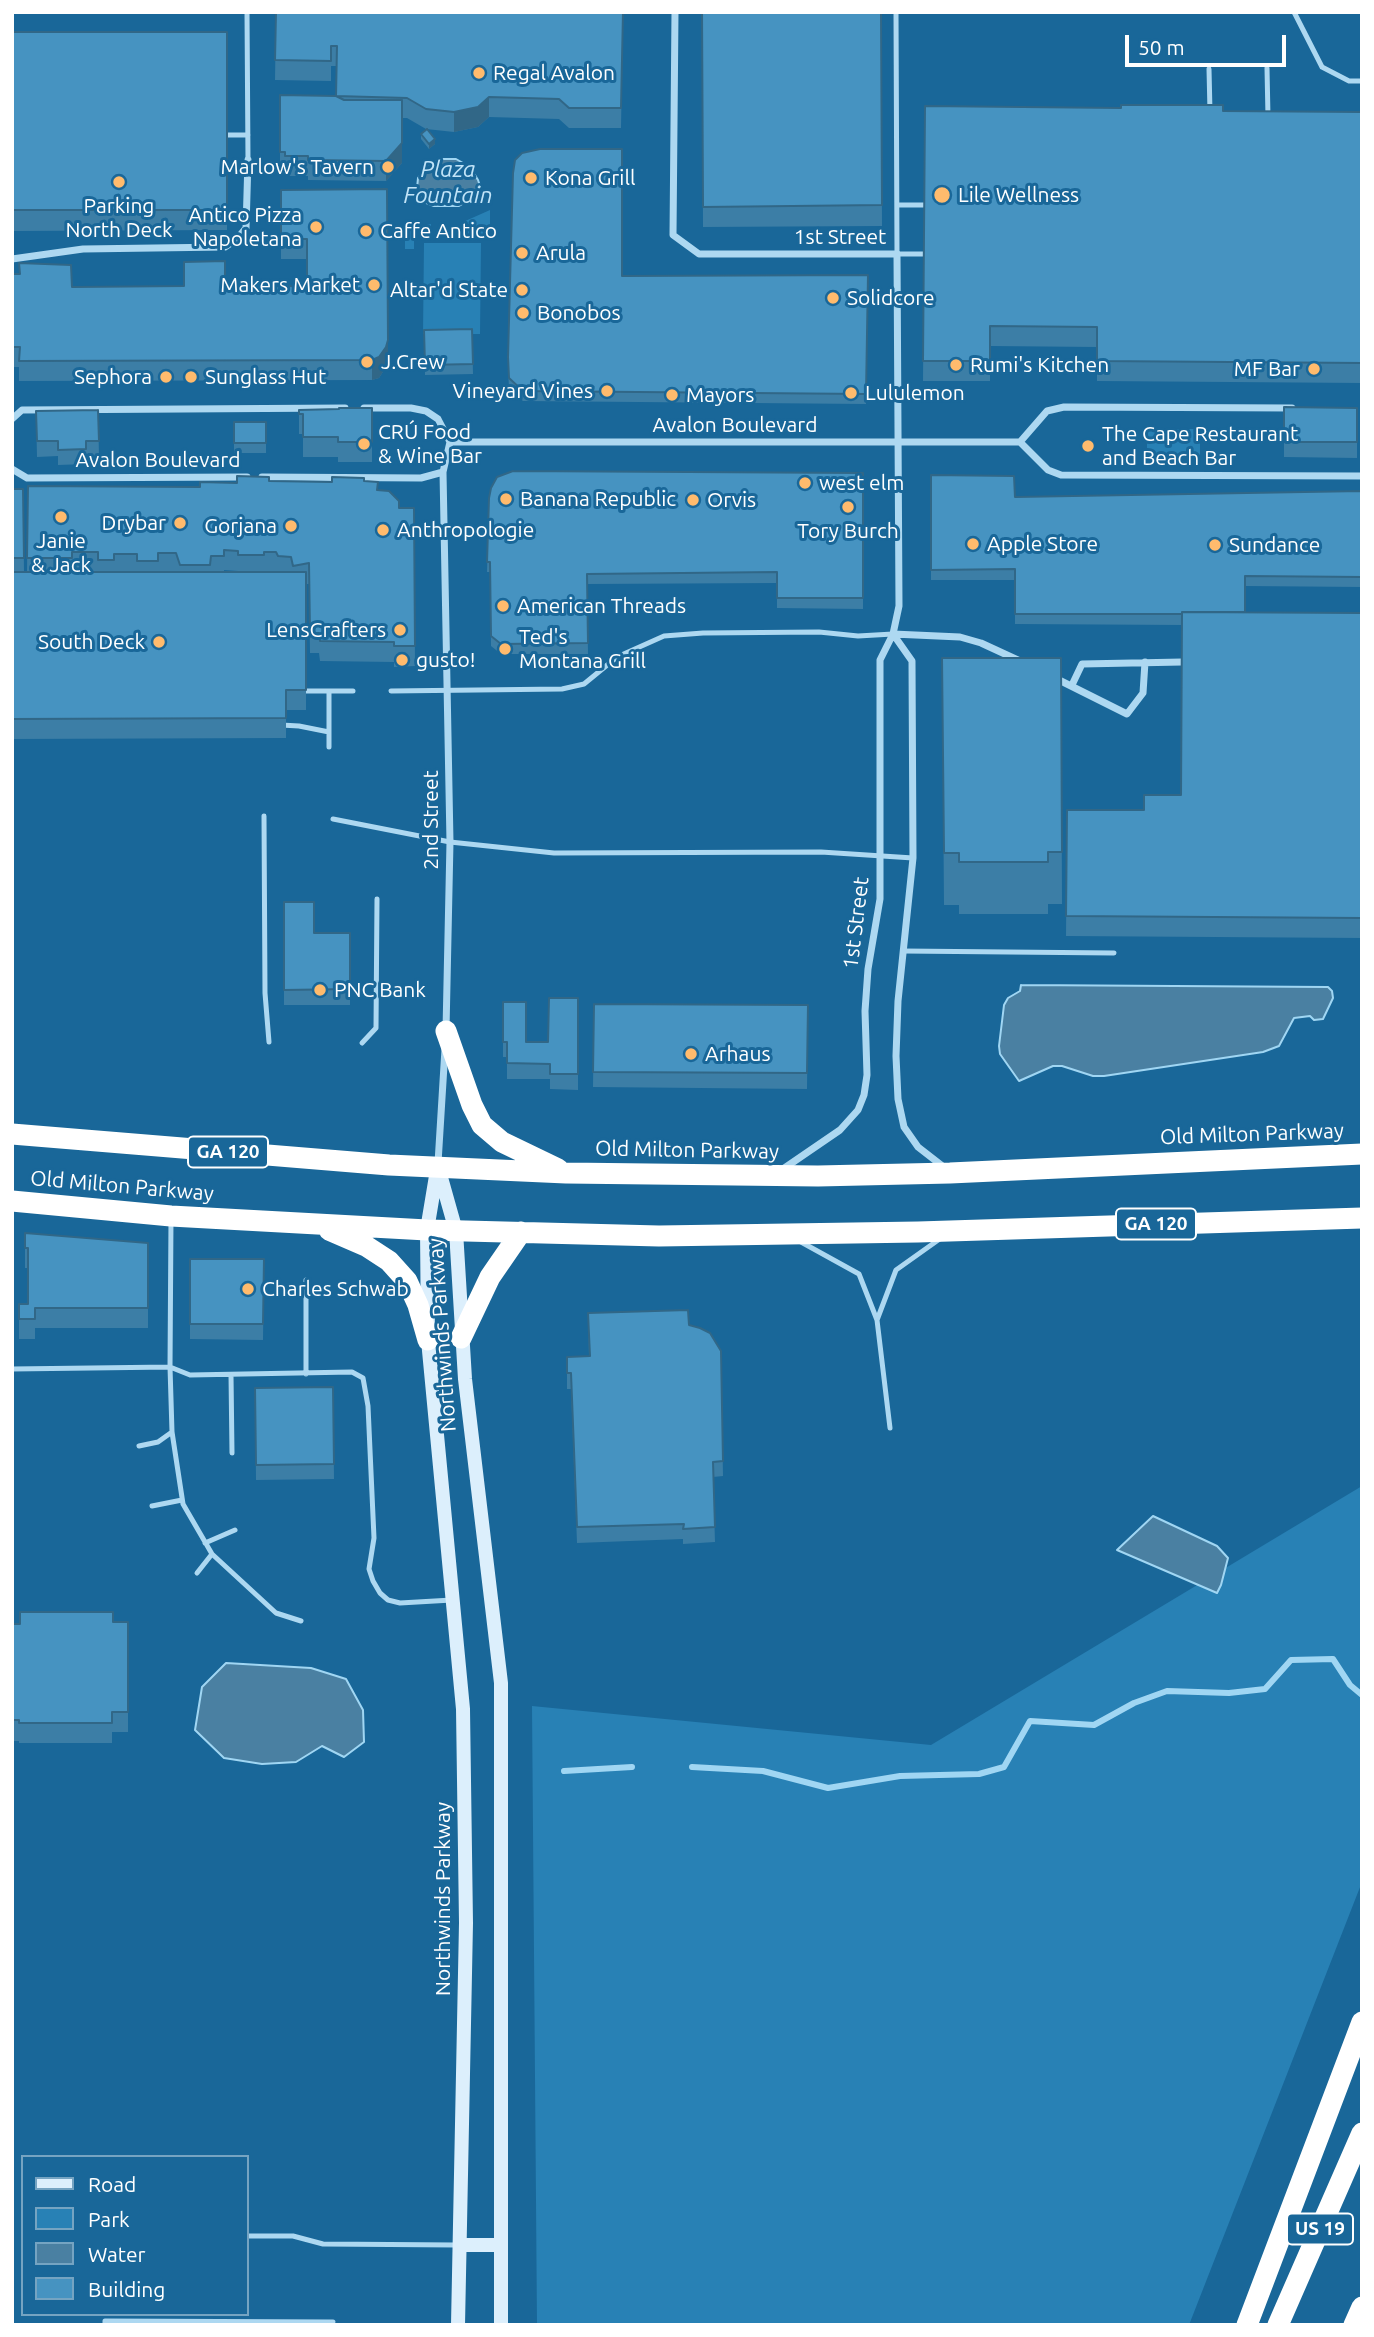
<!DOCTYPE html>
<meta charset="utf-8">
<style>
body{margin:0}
#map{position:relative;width:1374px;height:2337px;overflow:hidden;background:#196799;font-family:Ubuntu,sans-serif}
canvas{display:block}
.frame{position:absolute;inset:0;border:14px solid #fff;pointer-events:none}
.legend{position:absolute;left:21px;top:2155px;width:228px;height:161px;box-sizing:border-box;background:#196799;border:2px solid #75a4c2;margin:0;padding:9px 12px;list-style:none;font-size:21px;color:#fff}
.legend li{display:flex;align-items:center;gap:14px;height:35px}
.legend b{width:35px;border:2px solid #75a4c2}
.scale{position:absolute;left:1125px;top:35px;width:161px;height:32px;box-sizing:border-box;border:4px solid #fff;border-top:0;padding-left:9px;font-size:21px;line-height:24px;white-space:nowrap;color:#fff;-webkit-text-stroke:5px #196799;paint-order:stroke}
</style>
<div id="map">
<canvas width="1374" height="2337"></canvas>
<div class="frame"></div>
<ul class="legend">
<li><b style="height:9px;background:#dceffc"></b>Road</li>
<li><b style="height:19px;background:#2881b5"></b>Park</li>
<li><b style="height:19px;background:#4a80a2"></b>Water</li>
<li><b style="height:19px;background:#4693c1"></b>Building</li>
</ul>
<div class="scale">50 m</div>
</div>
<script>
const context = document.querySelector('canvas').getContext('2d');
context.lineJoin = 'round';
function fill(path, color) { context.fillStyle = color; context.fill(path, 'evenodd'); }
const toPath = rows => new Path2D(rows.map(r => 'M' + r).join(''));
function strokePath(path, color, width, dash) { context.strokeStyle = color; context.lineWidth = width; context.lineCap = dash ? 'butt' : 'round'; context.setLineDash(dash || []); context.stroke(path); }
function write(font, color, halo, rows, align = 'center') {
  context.font = font + ' Ubuntu,sans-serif'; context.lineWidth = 6; context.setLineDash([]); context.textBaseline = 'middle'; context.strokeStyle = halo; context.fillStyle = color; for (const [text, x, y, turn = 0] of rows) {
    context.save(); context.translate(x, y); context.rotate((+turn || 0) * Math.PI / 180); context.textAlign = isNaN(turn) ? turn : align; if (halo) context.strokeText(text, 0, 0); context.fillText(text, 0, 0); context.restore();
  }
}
fill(toPath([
 [490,210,490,234,463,235,463,222],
 [431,224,431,234,414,235,414,249,405,249,405,228],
 [424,243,481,243,480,334,423,334],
 [1200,429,1200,455,1147,455,1147,429],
 [1362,1486,1362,1882,1189,2325,537,2325,532,1706,931,1745]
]), '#2881b5');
const water = toPath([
 [441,159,456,159,470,167,478,180,480,186,469,200,459,206,434,206,416,199,418,178,427,166,441,159],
 [1021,985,1328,987,1332,991,1333,998,1323,1019,1314,1020,1310,1016,1294,1018,1279,1046,1263,1052,1104,1076,1093,1076,1062,1066,1053,1066,1019,1081,1000,1054,999,1046,1004,1005,1008,998,1020,991,1021,985],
 [1153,1516,1217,1546,1228,1558,1221,1585,1217,1593,1117,1550,1153,1516],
 [226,1663,311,1668,346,1679,363,1710,364,1742,344,1757,322,1746,296,1762,262,1764,224,1758,195,1730,202,1687,226,1663]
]);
fill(water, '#4a80a2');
strokePath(water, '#a0d6f3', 2);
strokePath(toPath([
 [692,1767,763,1771,828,1788,900,1776,979,1774,1004,1767,1030,1721,1094,1725,1134,1703,1167,1691,1229,1693,1265,1689,1291,1660,1333,1659,1350,1685,1362,1695],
 [564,1771,632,1767]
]), '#a0d6f3', 6);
strokePath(toPath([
 [247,12,248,160],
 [896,12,897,254,924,254],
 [1294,12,1322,67,1349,81,1362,81],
 [1267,68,1268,117],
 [1209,69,1210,112],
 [227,135,248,135],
 [898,205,924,205],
 [306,691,353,691],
 [329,691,329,747],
 [391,691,562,689,584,684,617,657,664,636,703,633,819,632,858,636,893,634],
 [281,725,299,726,329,732],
 [264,816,265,993,269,1042],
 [333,819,450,842,554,853,821,852,913,858],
 [903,951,1114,953],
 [362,1043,376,1028,377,899],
 [171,1219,170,1367,190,1375,352,1372,363,1378,368,1406,374,1538,369,1569,373,1581,380,1593,388,1600,400,1603,452,1600],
 [801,1242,859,1274,877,1320,890,1428],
 [306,1280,306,1374],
 [877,1320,896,1270,941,1238],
 [12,1369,170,1367,172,1432,183,1504,212,1554,276,1613,301,1621],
 [231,1375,232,1453],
 [139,1446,158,1442,172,1432],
 [152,1506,182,1500],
 [205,1543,235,1530],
 [197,1573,212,1554],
 [247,2236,293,2236,323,2244,456,2245],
 [105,2325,105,2321,333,2322]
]), '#add8f1', 5);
strokePath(toPath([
 [675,12,673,235,699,254,897,254,899,606,893,634,880,660,880,899,868,969,865,1011,867,1075,864,1095,858,1110,840,1130,783,1169],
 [12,259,83,249,225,247,237,239,246,228,248,160],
 [364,408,411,408,426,411,438,419,450,442,443,472,450,842,446,1030],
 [12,419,22,410,345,408],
 [450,442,1020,442,1048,470,1061,475,1362,476],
 [1020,442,1047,411,1064,407,1292,408],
 [12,469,27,478,247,477],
 [262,477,421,478,443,472],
 [893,634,912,661,913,858,898,1001,896,1056,898,1099,904,1127,918,1147,945,1168],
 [893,634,960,637,981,643,1020,661],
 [1053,677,1127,714,1143,693,1145,662],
 [1072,685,1082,664,1182,662],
 [438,1163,445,1049]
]), '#add8f1', 7);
strokePath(toPath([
 [438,1167,456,1231,465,1379,501,1683,501,2325],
 [437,1170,427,1230,428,1340,463,1709,466,1923,458,2325],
 [460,2245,501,2245]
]), '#dceffc', 14);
strokePath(toPath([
 [446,1031,472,1105,482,1125,502,1142,558,1169],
 [12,1134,389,1165,566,1173,818,1176,950,1173,1362,1154],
 [12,1201,171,1216,427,1230,659,1236,918,1232,1362,1218],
 [329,1230,366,1246,389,1261,407,1281,418,1305,428,1340],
 [461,1338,490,1277,521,1232],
 [1247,2325,1362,2022],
 [1278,2325,1362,2133],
 [1354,2325,1362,2307]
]), '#fff', 21);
fill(toPath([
 [276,12,623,12,621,128,569,128,559,119,489,117,478,127,454,132,426,129,407,118,402,118,402,163,386,181,308,180,308,176,285,176,285,172,280,172,280,95,336,96,336,66,331,66,331,81,275,80],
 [702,12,881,12,882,226,703,227],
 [12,32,227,32,227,230,12,231],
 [925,106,1223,111,1362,112,1362,383,1097,381,1097,347,990,346,990,381,923,381],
 [421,134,435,144,429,149,421,139],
 [513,173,622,276,868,275,866,404,523,401,509,389,508,367],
 [281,190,388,360,386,367,379,378,372,380,19,381,19,367,12,367,12,274,19,274,19,263,72,287,307,286,307,259,281,259],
 [472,329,473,374,425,375,424,330],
 [1284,407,1357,408,1357,458,1284,457],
 [372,408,372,462,338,462,338,457,303,457,303,434,299,434,299,410],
 [98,410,99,456,86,457,86,464,58,465,58,456,37,457,36,411],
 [234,422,266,422,266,453,234,453],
 [863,473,863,609,777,608,777,583,587,584,588,654,501,654,491,646,490,572,487,572,489,498],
 [931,475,1015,497,1362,491,1362,587,1245,586,1245,612,1362,613,1362,938,1066,936,1067,810,1144,810,1181,795,1182,625,1015,624,1015,580,931,580],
 [269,481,364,481,378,490,399,508,414,508,415,666,394,667,394,662,320,661,319,653,310,653,309,584,306,584,306,710,286,710,286,738,12,739,12,489,23,489,24,572,27,572,28,486,200,487,237,483],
 [224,570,238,571,238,572,224,572],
 [942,658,1061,658,1062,904,1048,904,1048,914,959,914,959,905,944,905],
 [284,902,314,933,350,933,350,1005,284,1005],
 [578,998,578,1090,550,1089,550,1079,507,1079,507,1057,503,1057,503,1002,526,1042,548,1042],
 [594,1004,808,1005,807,1089,593,1087],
 [25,1233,148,1243,148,1328,35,1328,35,1339,19,1339,19,1304,28,1304,28,1268,25,1268],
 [190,1259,264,1259,263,1340,190,1339],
 [588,1313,689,1325,721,1351,723,1476,713,1477,715,1542,683,1544,683,1539,577,1543,571,1389,567,1389,567,1357,589,1356],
 [333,1387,334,1479,256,1480,255,1388],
 [128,1622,128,1732,112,1732,112,1743,19,1743,19,1741,12,1741,12,1624]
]), '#3c7ea6');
fill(toPath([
 [489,97,489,117,478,127,454,132,454,112],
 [435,139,435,144,429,149,429,144],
 [402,143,402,163,386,181,386,161],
 [388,340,388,360,386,367,379,378,372,380,372,360]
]), '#316787');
const building = toPath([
 [276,12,623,12,621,108,569,108,559,99,489,97,478,107,454,112,426,109,407,98,336,96,337,46,331,46,331,61,275,60,276,12],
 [702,12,881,12,882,205,703,207,702,12],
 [12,32,227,32,227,210,12,210,12,32],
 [280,95,336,96,344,100,402,100,402,143,386,161,308,160,308,156,285,156,285,152,280,152,280,95],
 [1121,105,1223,105,1223,111,1362,112,1362,363,1097,361,1097,327,990,326,990,361,923,361,925,106,1121,108,1121,105],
 [427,129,435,139,429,144,421,134,427,129],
 [540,149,622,149,622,276,868,275,866,394,523,391,509,378,508,357,513,173,515,160,522,153,540,149],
 [387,189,388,340,386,347,379,357,372,360,19,361,20,347,12,347,12,274,20,274,19,263,71,265,72,287,184,286,184,262,225,261,225,287,307,286,307,239,281,239,281,190,387,189],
 [472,329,473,364,425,365,424,330,472,329],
 [1284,407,1357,408,1357,442,1284,442,1284,407],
 [339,408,372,408,372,442,338,442,338,437,303,437,303,414,299,414,299,410,339,409,339,408],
 [98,410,99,441,86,441,86,449,58,450,58,441,37,441,36,411,98,410],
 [234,422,266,422,266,443,234,443,234,422],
 [513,471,863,473,863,598,777,598,777,572,587,574,588,643,501,644,491,636,490,562,487,562,489,498,491,488,497,477,513,471],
 [931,475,1014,476,1015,497,1362,491,1362,577,1245,576,1245,612,1182,612,1182,614,1015,614,1015,569,931,570,931,475],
 [237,476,269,477,269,481,332,482,332,477,364,478,364,481,378,482,377,490,389,491,399,501,399,508,414,508,415,646,394,646,394,642,320,641,319,633,310,633,309,563,293,566,291,557,278,556,276,552,264,552,264,555,238,555,238,551,224,550,224,556,211,556,210,565,180,565,176,553,158,553,158,561,137,561,137,554,114,554,114,560,98,560,98,552,72,552,72,558,27,558,28,486,200,487,200,482,237,483,237,476],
 [12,489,23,489,24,558,12,558,12,489],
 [12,572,306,572,306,690,286,690,286,718,12,719,12,572],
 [1182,612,1362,613,1362,918,1066,916,1067,810,1144,810,1144,795,1181,795,1182,612],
 [942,658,1061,658,1062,852,1048,852,1048,862,959,862,959,853,944,853,942,658],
 [284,902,314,902,314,933,350,933,350,989,284,990,284,902],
 [549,998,578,998,578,1074,550,1074,550,1064,507,1063,507,1042,503,1042,503,1002,526,1002,526,1042,548,1042,549,998],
 [594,1004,808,1005,807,1073,593,1072,594,1004],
 [25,1233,148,1243,148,1308,35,1308,35,1319,19,1319,19,1304,28,1304,28,1248,25,1248,25,1233],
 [190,1259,264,1259,263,1324,190,1324,190,1259],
 [688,1310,689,1325,700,1328,710,1333,721,1351,723,1461,713,1462,715,1527,683,1529,684,1524,577,1527,571,1373,567,1373,567,1357,590,1356,588,1313,688,1310],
 [333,1387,334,1464,256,1465,255,1388,333,1387],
 [20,1612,113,1612,113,1622,128,1622,128,1712,112,1712,112,1723,19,1723,19,1720,12,1720,12,1624,20,1624,20,1612]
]);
fill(building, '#4693c1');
strokePath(building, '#316787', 2);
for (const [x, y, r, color] of [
 [479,73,7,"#ffbb6d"],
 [388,167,7,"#ffbb6d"],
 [531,178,7,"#ffbb6d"],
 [119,182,7,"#ffbb6d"],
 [942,195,9,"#ffbb6d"],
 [316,227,7,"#ffbb6d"],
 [366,231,7,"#ffbb6d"],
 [522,253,7,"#ffbb6d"],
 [374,285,7,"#ffbb6d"],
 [522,290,7,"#ffbb6d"],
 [833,298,7,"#ffbb6d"],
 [523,313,7,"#ffbb6d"],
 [367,362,7,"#ffbb6d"],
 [956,365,7,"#ffbb6d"],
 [1314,369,7,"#ffbb6d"],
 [166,377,7,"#ffbb6d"],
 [191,377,7,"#ffbb6d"],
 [607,391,7,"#ffbb6d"],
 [851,393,7,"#ffbb6d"],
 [672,395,7,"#ffbb6d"],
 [364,444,7,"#ffbb6d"],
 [1088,446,7,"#ffbb6d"],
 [805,483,7,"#ffbb6d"],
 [506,499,7,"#ffbb6d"],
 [693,500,7,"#ffbb6d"],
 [848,507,7,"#ffbb6d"],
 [61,517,7,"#ffbb6d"],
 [180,523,7,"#ffbb6d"],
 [291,526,7,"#ffbb6d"],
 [383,530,7,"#ffbb6d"],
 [973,544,7,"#ffbb6d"],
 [1215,545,7,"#ffbb6d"],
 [503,606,7,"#ffbb6d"],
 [400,630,7,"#ffbb6d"],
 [159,642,7,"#ffbb6d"],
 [505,649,7,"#ffbb6d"],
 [402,660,7,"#ffbb6d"],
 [320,990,7,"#ffbb6d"],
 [691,1054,7,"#ffbb6d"],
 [248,1289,7,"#ffbb6d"]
]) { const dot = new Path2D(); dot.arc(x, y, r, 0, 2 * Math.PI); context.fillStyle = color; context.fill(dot); strokePath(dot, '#196799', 2.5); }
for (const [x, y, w] of [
 [228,1152,80],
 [1156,1224,80],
 [1320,2229,66]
]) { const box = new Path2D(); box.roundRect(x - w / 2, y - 15.5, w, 31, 5); context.fillStyle = '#196799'; context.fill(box); strokePath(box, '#fff', 2); }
write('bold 19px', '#fff', null, [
 ["GA 120",228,1152],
 ["GA 120",1156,1224],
 ["US 19",1320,2229]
]);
write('21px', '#fff', '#196799', [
 ["Regal Avalon",493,73],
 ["Marlow's Tavern",374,167,"right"],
 ["Kona Grill",545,178],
 ["Lile Wellness",958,195],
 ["Parking",119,206,"center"],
 ["North Deck",119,230,"center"],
 ["Antico Pizza",302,215,"right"],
 ["Napoletana",302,239,"right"],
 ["Caffe Antico",380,231],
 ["Arula",536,253],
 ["Makers Market",360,285,"right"],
 ["Altar'd State",508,290,"right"],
 ["Solidcore",847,298],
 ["Bonobos",537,313],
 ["J.Crew",381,362],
 ["Rumi's Kitchen",970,365],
 ["MF Bar",1300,369,"right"],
 ["Sephora",152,377,"right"],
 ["Sunglass Hut",205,377],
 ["Vineyard Vines",593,391,"right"],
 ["Lululemon",865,393],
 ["Mayors",686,395],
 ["CRÚ Food",378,432],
 ["& Wine Bar",378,456],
 ["The Cape Restaurant",1102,434],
 ["and Beach Bar",1102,458],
 ["west elm",819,483],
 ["Banana Republic",520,499],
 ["Orvis",707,500],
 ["Drybar",166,523,"right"],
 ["Gorjana",277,526,"right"],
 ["Anthropologie",397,530],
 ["Tory Burch",848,531,"center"],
 ["Janie",61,541,"center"],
 ["& Jack",61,565,"center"],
 ["Apple Store",987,544],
 ["Sundance",1229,545],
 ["American Threads",517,606],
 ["LensCrafters",386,630,"right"],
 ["Ted's",519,637],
 ["Montana Grill",519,661],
 ["South Deck",145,642,"right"],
 ["gusto!",416,660],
 ["PNC Bank",334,990],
 ["Arhaus",705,1054],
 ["Charles Schwab",262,1289]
], 'left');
write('21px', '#fff', '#196799', [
 ["1st Street",840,237],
 ["Avalon Boulevard",735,425],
 ["Avalon Boulevard",158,460],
 ["2nd Street",431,820,-90],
 ["1st Street",856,923,-83],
 ["Old Milton Parkway",1252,1134,-2],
 ["Old Milton Parkway",687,1150,1],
 ["Old Milton Parkway",122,1186,5],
 ["Northwinds Parkway",442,1335,-94],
 ["Northwinds Parkway",443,1899,-90]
]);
write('italic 23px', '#c1e4f8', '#196799', [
 ["Plaza",448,169],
 ["Fountain",448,195]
]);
</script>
